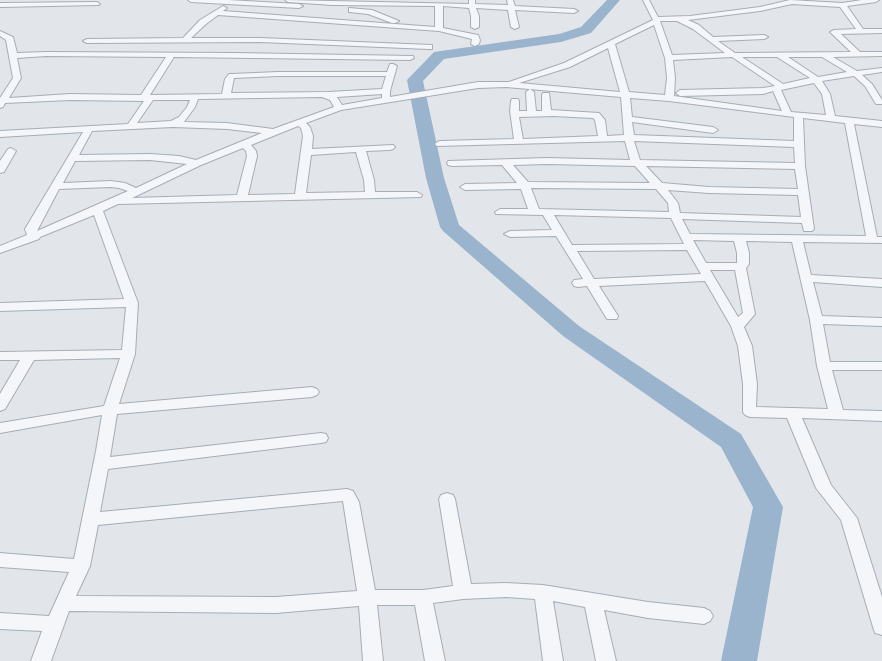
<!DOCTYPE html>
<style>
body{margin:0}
canvas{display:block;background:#e2e6eb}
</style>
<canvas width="882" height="661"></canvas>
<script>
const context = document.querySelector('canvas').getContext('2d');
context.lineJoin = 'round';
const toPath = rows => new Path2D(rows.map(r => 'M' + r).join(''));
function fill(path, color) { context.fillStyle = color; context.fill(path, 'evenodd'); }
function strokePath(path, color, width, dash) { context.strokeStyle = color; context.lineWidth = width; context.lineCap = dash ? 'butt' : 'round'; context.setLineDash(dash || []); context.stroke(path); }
fill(toPath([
 [607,0,620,0,591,33,561,42,444,59,423,81,444,178,459,225,579,326,741,434,783,507,757,661,721,661,753,507,721,447,563,336,443,231,440,227,426,178,407,80,434,52,559,34,581,27,607,0]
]), '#9ab4ce');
const street = toPath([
 [188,0,228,0,299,4,303,6,299,8,191,2,188,0],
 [285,0,469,4,469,0,475,0,475,4,508,5,507,0,513,0,515,6,574,9,578,11,574,13,515,10,519,27,515,29,511,27,508,10,476,8,479,16,479,27,475,29,471,27,471,16,469,8,443,6,443,28,478,35,480,40,479,44,475,46,471,44,472,39,439,31,218,15,206,24,191,38,260,38,432,45,432,49,429,49,260,42,87,43,83,41,87,39,183,38,200,20,223,6,227,8,223,11,435,27,435,6,332,5,288,2,285,0],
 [643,0,649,0,658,17,690,16,760,7,790,0,842,3,862,0,879,0,876,2,847,6,863,29,882,29,882,33,841,34,860,52,882,52,882,56,833,57,857,71,882,68,882,72,862,75,872,84,882,100,882,104,876,104,865,86,854,76,822,81,830,94,835,116,882,121,882,127,854,124,877,237,882,237,882,243,803,242,811,275,882,279,882,287,813,282,822,316,882,318,882,326,823,324,830,362,882,362,882,370,832,370,843,410,882,411,882,421,802,418,831,485,857,518,882,597,882,635,875,633,873,627,841,520,816,488,787,418,750,417,745,415,743,412,743,384,738,346,731,326,705,281,599,286,618,316,617,319,607,319,587,286,578,287,574,286,572,283,574,280,583,279,556,236,510,237,504,234,510,231,552,230,543,215,496,214,495,212,500,209,528,209,521,189,465,190,460,187,465,184,517,183,502,165,452,166,448,165,447,163,448,161,547,158,630,160,625,141,437,146,435,144,437,142,440,141,514,139,510,111,511,101,512,99,518,99,519,101,519,111,527,111,526,92,530,89,534,92,536,111,542,111,542,95,543,93,549,93,551,110,599,113,605,120,607,136,624,135,621,97,506,87,478,88,341,110,306,123,310,127,313,136,312,149,393,145,395,147,393,149,390,150,366,151,374,180,375,192,417,192,422,195,421,197,118,204,103,211,138,303,135,354,119,404,312,387,317,389,319,392,317,395,312,397,117,414,110,457,321,433,326,434,328,438,326,442,321,443,108,469,100,512,347,489,353,491,359,502,375,590,423,590,453,586,439,499,441,495,447,493,453,495,455,499,471,584,506,583,543,585,648,602,704,608,710,611,713,616,710,621,704,624,648,618,604,610,616,661,596,661,585,607,553,601,563,661,543,661,535,599,506,597,463,599,433,603,445,661,425,661,415,605,377,605,383,661,363,661,359,606,276,613,69,611,51,661,31,661,42,631,0,629,0,613,49,616,69,572,0,567,0,553,74,559,96,451,102,415,0,433,0,423,104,406,120,358,34,360,5,409,0,411,0,394,20,360,0,360,0,352,122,350,126,307,0,311,0,303,124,299,94,215,40,237,39,239,0,253,0,246,27,235,25,229,83,132,0,137,0,131,128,124,144,101,70,100,5,103,3,107,0,108,0,98,13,78,6,40,0,36,0,31,13,37,17,53,46,52,235,53,413,56,414,58,410,60,174,57,150,95,222,94,225,79,229,74,232,74,278,72,387,72,390,64,393,64,397,66,390,91,390,97,478,82,509,82,564,63,653,20,643,0],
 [792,4,840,7,856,29,834,30,830,32,851,52,735,53,718,41,764,39,768,37,764,35,713,37,699,25,688,20,760,11,792,4],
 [660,21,677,21,693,29,725,53,672,55,660,21],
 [654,25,665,58,667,78,665,95,629,92,615,44,654,25],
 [608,48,620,92,519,83,570,67,608,48],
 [46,56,166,57,141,95,70,94,9,98,21,78,17,58,46,56],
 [732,57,775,86,763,88,680,90,676,93,680,96,763,94,773,91,782,111,674,96,675,78,673,60,732,57],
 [742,57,777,57,810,78,783,84,742,57],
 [788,57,822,57,847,72,818,77,788,57],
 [278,76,386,76,382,89,328,92,231,93,234,78,278,76],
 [814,83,822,94,826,115,791,112,781,90,814,83],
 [382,94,382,98,342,105,337,97,382,94],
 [322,97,330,100,334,107,273,129,227,123,184,122,195,107,198,99,322,97],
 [630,98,669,101,794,117,794,141,634,135,632,122,713,133,718,130,713,127,632,117,630,98],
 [153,100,190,100,187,107,179,117,171,121,137,123,153,100],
 [554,116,593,118,595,120,598,136,523,139,519,117,554,116],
 [803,118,845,123,866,236,690,234,682,219,802,223,804,231,812,231,814,229,805,166,803,118],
 [298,126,301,128,303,136,295,194,248,195,257,156,256,151,251,145,298,126],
 [173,127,227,129,262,133,196,160,179,156,150,154,79,155,92,131,173,127],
 [634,141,794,147,795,163,640,160,634,141],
 [243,148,246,151,247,156,237,195,132,198,201,165,243,148],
 [356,152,364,180,365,192,306,193,311,155,356,152],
 [150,160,187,164,136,188,125,183,111,181,63,183,75,161,150,160],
 [547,164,635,166,650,183,528,182,513,165,547,164],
 [646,166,795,169,798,189,709,187,662,183,646,166],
 [111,187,119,188,128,191,37,231,59,189,111,187],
 [531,188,656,189,668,203,669,212,539,209,531,188],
 [668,190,709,193,798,195,801,217,680,213,678,203,668,190],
 [554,215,671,218,684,244,572,245,554,215],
 [693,240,734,241,737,253,737,263,706,263,693,240],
 [746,241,792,242,810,320,817,366,828,409,756,407,757,384,752,346,744,327,755,314,746,268,749,264,749,253,746,241],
 [687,250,701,274,594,279,577,251,687,250],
 [710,270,735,270,743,313,738,317,710,270],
 [343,501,357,591,276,597,76,596,90,566,98,525,343,501],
 [97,2,100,4,99,5,0,7,0,3,97,2],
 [349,8,372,10,399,21,395,23,392,23,368,14,349,12,349,8],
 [11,148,16,151,4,172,0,173,0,161,8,149,11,148]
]);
strokePath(street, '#a6adb6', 2);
fill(street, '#f5f6f9');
</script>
